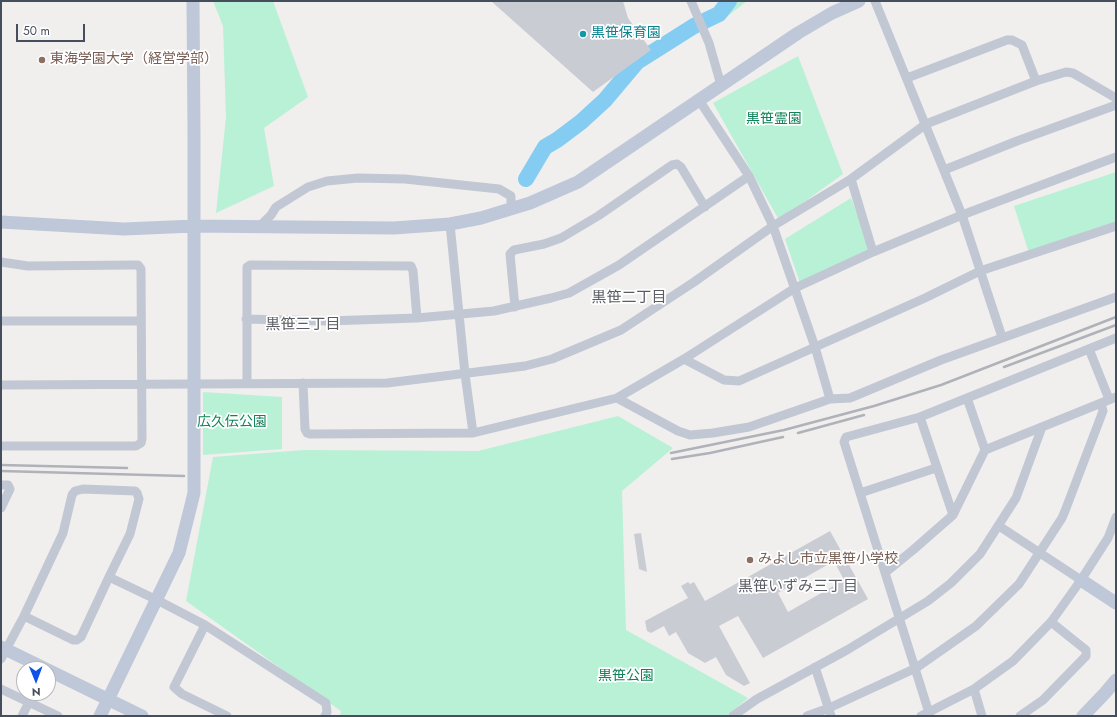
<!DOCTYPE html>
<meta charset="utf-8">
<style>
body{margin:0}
#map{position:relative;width:1117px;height:717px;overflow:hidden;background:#f1eeee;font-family:Jost,sans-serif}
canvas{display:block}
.frame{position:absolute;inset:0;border:2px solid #454e5d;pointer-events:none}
.north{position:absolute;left:16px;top:661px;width:40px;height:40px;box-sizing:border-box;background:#fff;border:1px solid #b5b8be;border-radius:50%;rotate:179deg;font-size:11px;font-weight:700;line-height:16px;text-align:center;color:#454e5d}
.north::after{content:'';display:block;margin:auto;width:14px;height:18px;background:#0f52ea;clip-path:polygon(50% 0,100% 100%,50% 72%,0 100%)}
.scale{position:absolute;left:16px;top:24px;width:69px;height:18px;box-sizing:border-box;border:2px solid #454e5d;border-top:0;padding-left:5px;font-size:12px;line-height:14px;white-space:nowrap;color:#454e5d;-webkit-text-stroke:3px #fff;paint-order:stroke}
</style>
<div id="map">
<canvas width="1117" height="717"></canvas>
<div class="frame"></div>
<div class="north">N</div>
<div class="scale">50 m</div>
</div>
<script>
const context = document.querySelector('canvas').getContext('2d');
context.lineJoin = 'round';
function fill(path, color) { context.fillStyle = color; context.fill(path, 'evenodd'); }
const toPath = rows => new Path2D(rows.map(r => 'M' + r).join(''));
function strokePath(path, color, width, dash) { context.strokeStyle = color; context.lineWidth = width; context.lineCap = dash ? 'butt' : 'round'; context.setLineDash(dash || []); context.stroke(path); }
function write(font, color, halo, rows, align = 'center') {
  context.font = font + ' Jost,"Noto Sans JP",sans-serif'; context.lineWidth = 3.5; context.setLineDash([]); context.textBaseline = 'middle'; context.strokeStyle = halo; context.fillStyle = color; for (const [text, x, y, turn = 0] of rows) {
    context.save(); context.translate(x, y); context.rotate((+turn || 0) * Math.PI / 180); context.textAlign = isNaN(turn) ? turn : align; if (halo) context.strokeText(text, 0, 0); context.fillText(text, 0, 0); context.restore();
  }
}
fill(toPath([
 [213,1,273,1,308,97,264,128,274,186,216,213,226,117,223,26],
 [726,1,747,1,724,19],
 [798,56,843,174,779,220,713,103],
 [1116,172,1116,225,1029,253,1014,206],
 [851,198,873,252,802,289,785,239],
 [203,392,282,397,282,449,203,455],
 [618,416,673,448,622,491,626,630,748,698,727,716,340,716,341,711,186,601,213,457,304,450,478,451]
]), '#b9f1d6');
strokePath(toPath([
 [526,179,545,147,557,140,581,122,605,100,637,62,694,26,719,14,729,1]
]), '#84ccf1', 16);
fill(toPath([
 [491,1,623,1,628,18,651,50,593,92],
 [830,531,868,599,763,658,738,616,719,626,750,683,744,686,726,675,716,657,705,663,688,653,676,632,669,636,664,626,651,633,647,631,645,621,688,598,681,586,688,582,690,584,694,582,705,601],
 [834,561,844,580,788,612,778,593],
 [641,533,647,572,639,569,634,534]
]), '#caccd4');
strokePath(toPath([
 [691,1,709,43,721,85],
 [875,1,962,215,1002,337],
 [907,78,1007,40,1012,40,1022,45,1036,81],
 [699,100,749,176,773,226,815,347,830,399],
 [944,170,1017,141,1116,105],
 [851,179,873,252],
 [450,224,465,374,473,433],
 [260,226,271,215,276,207,308,187,327,181,358,178,405,179,499,189,511,196,511,209],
 [1,262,28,266,133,265,138,265,141,269,142,439,141,443,136,446,1,446],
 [515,307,510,254,514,250,544,244,561,238,598,216,672,165,677,164,681,167,705,207],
 [246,319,327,321,417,318,494,311,551,298,569,293,619,265,749,176],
 [1,321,141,321],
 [1089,349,1109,399],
 [684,359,724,380,739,381,925,298,980,271,1116,226],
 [247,383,247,267,250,265,411,266,413,271,417,318],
 [303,383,305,429,307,433,310,434,473,433,617,398,684,359,795,288,873,252,962,215,1116,157],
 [1,385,387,383,525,366,552,359,621,330,694,282,773,226,851,179,926,124,1036,81,1066,72,1073,73,1116,98],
 [617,398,678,431,690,435,713,433,749,427,830,399,850,398,941,360,1116,297],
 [920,417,953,515],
 [985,450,1116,397],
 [1,485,8,485,10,489,1,508],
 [860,493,936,468],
 [999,526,1081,580],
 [886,572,913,550,953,515,985,450,967,398],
 [24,616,73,640,77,640,81,637,109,577],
 [205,625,174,687,182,694,227,716],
 [1,659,24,616,63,533,72,495,75,491,83,489,135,491,137,493,139,499,130,534,109,577,157,600,205,625,326,703,327,712,325,716],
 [815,667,831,716],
 [1,689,58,716],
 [974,689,982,716],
 [22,716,29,702],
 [733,716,757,699,847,650,928,601,951,583,980,554,1016,498,1042,427],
 [807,716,829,708,916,668,976,626,1019,584,1062,518,1065,511,1103,411,1101,403],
 [921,716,974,689,1013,661,1051,622,1081,580,1108,538,1116,517],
 [930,716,844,442,846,437,920,417,1116,338],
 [1020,716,1043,700,1086,656,1086,650,1051,622]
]), '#c1c8d4', 9);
strokePath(toPath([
 [1,222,124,229,194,226,394,228,450,224,481,218,530,203,578,182,798,33,832,13,859,1],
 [1081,580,1116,603],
 [1,647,46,669],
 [48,670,142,716],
 [100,716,179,553,194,493,194,134,193,1],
 [1083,716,1105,693,1116,680]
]), '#bfc8d8', 13);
strokePath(toPath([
 [1004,367,1116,325],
 [798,433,864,415],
 [671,453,784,430,874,406,941,385,1116,317],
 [672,459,710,453,783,437],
 [1,465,127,468],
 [1,471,184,476]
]), '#b0b2b9', 2.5);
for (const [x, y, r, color] of [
 [583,34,4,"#0f9aa8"],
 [42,60,4,"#8d6e63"],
 [750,560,4,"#8d6e63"]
]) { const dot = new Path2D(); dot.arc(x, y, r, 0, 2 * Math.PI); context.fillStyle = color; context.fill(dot); strokePath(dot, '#fff', 1.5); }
write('14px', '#0d838f', '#fff', [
 ["黒笹保育園",591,34]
], 'left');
write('14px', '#785e54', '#fff', [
 ["東海学園大学（経営学部）",50,60],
 ["みよし市立黒笹小学校",758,560]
], 'left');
write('14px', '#118259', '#fff', [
 ["黒笹霊園",774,120],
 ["広久伝公園",232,423],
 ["黒笹公園",626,677]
]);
write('15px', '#5a5d64', '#fff', [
 ["黒笹二丁目",629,298],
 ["黒笹三丁目",303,325],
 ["黒笹いずみ三丁目",798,587]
]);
</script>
